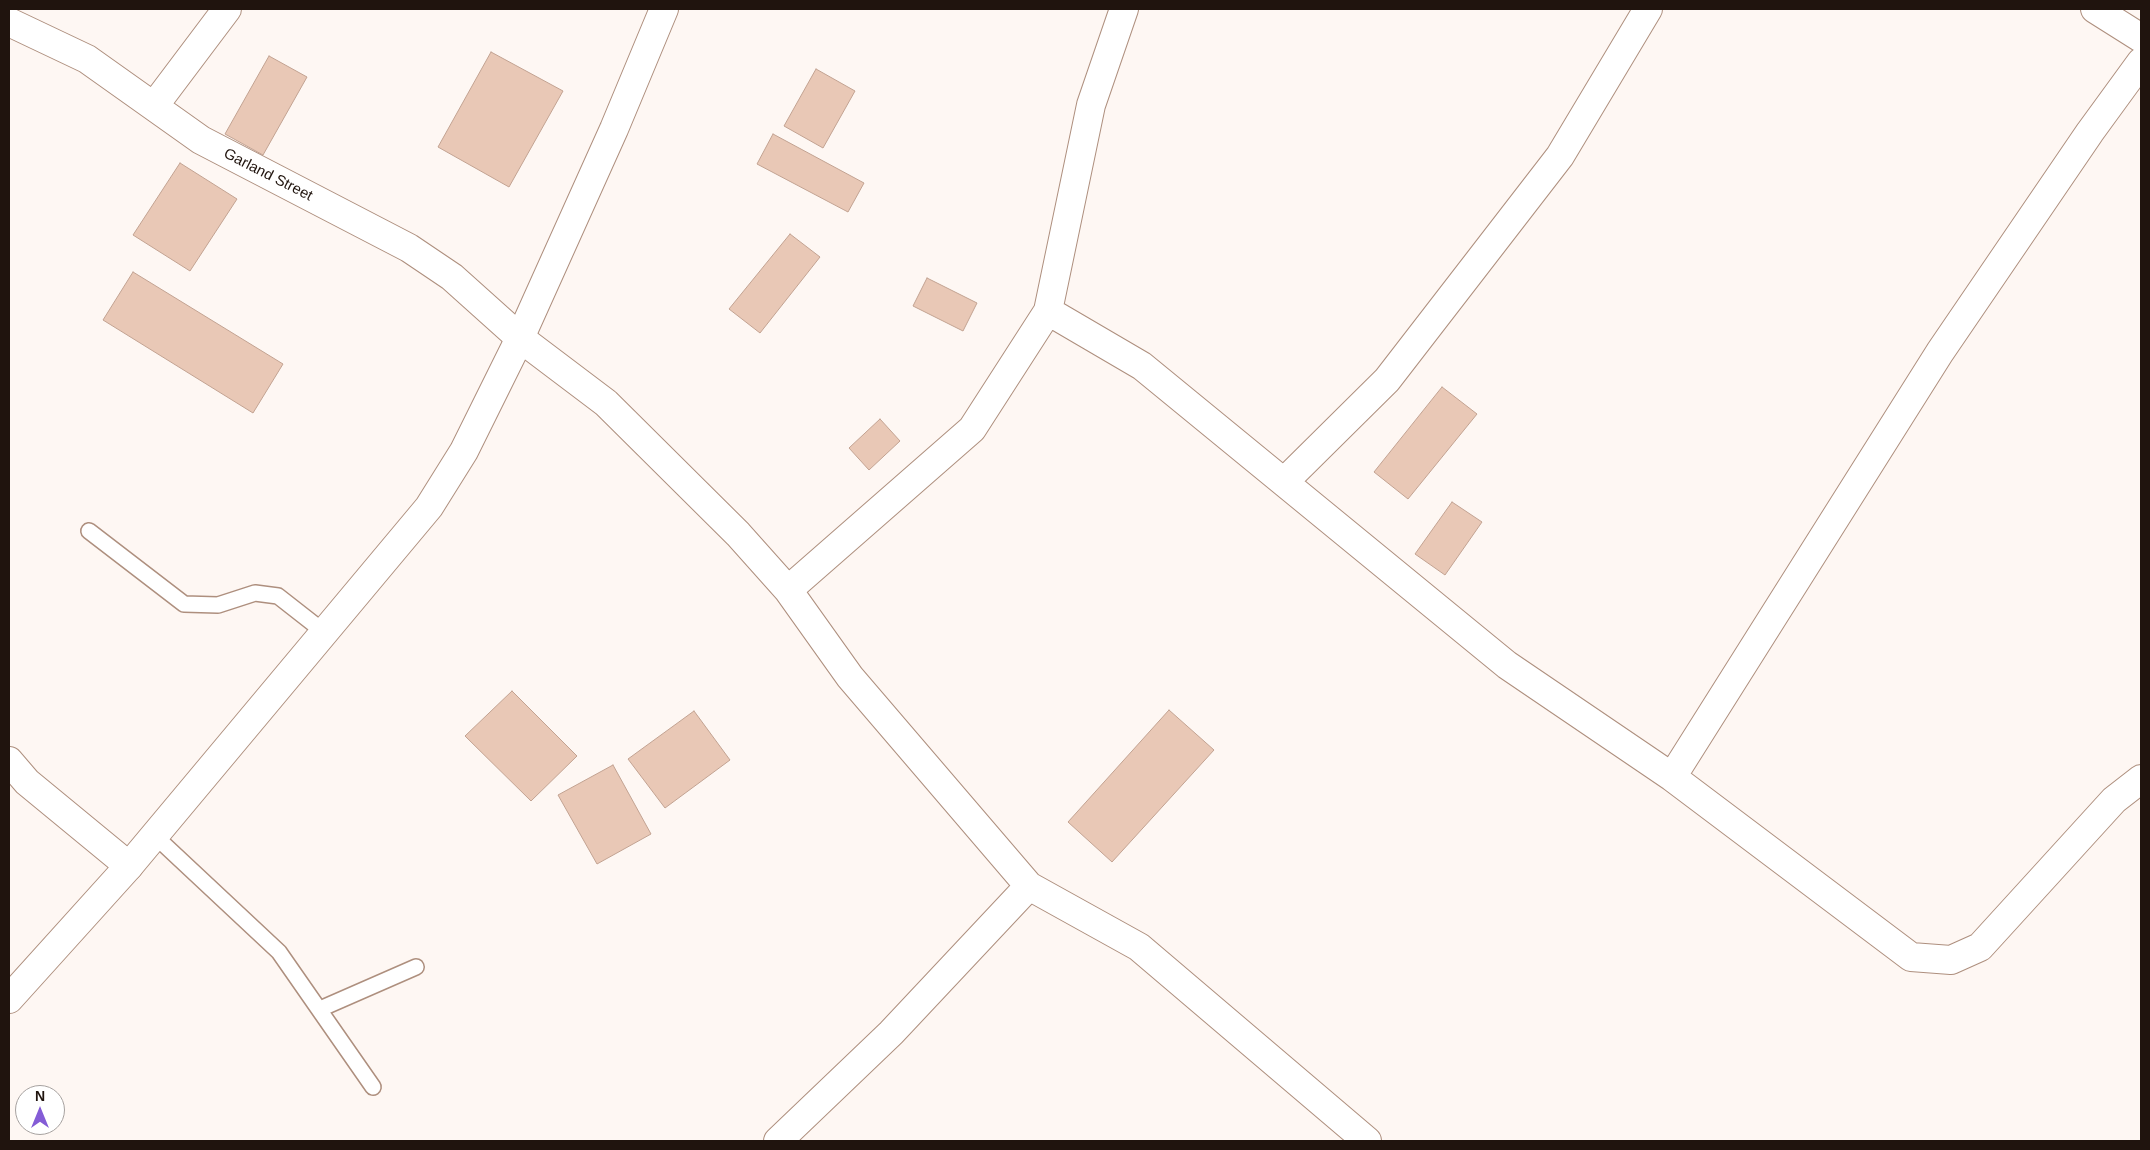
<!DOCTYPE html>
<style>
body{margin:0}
#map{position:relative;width:2150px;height:1150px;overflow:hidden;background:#fef7f3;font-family:Arial,sans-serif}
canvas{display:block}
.frame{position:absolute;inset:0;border:10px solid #20140e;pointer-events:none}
.north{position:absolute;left:15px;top:1085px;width:50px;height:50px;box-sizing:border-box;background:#fff;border:1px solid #a6a19f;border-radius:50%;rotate:0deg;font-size:14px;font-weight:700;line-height:20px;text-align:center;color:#20140e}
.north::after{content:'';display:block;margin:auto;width:18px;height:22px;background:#845cd6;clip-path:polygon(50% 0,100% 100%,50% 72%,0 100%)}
</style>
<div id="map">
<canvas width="2150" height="1150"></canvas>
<div class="frame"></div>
<div class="north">N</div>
</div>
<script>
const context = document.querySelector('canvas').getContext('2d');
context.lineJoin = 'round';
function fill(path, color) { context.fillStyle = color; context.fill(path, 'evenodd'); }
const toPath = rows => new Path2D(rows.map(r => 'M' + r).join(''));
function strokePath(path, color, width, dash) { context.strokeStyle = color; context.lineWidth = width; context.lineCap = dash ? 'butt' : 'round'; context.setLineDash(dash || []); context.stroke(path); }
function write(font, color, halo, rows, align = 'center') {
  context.font = font + ' Arial,sans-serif'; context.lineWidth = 4.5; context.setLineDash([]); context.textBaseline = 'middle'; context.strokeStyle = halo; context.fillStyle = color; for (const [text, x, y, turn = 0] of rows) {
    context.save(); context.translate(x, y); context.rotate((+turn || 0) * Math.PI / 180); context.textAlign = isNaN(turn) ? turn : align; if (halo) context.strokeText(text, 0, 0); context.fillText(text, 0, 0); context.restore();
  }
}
const building = toPath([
 [491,52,563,91,509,187,438,147,491,52],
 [269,56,307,77,263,155,225,134,269,56],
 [816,69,855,91,823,148,784,126,816,69],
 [773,134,864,183,848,212,757,164,773,134],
 [180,163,237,199,190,271,133,235,180,163],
 [790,234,820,257,760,333,729,309,790,234],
 [133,272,283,364,253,413,103,320,133,272],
 [927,278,977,303,963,331,913,306,927,278],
 [1442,387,1477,414,1408,499,1374,472,1442,387],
 [880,419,900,441,869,470,849,448,880,419],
 [1452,502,1482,522,1445,575,1415,554,1452,502],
 [512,691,577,756,531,801,465,736,512,691],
 [1169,710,1214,750,1112,862,1068,822,1169,710],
 [694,711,730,760,665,808,628,759,694,711],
 [613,765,651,834,597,864,558,795,613,765]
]);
fill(building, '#e9c8b6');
strokePath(building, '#c2a291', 1);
const service = toPath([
 [89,531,184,604,218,605,255,593,278,596,324,632],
 [155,836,279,952,373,1087],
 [320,1009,416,967]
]);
const minor = toPath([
 [2095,9,2141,38],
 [9,22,87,59,201,140,409,248,452,277,520,338,606,403,738,534,788,590,850,677,1029,886,1139,947,1367,1141],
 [154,106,227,9],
 [1048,311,1142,366,1507,665,1672,777,1911,957,1951,960,1980,947,2114,800,2141,779],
 [1285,481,1387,380,1560,156,1648,9],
 [788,590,972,429,1048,311,1091,105,1124,9],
 [9,761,27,782,129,866],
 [1672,777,1940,352,2090,132,2141,62],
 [778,1141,891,1033,1029,886]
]);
const tertiary = toPath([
 [9,999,129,866,429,507,464,451,520,338,614,129,664,9]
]);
strokePath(service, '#ae8f7e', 18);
strokePath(minor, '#ae8f7e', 30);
strokePath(tertiary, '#ae8f7e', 30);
strokePath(service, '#fff', 15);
strokePath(minor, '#fff', 28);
strokePath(tertiary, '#fff', 28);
write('15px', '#20140e', '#fff', [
 ["Garland Street",268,175,27]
]);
</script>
